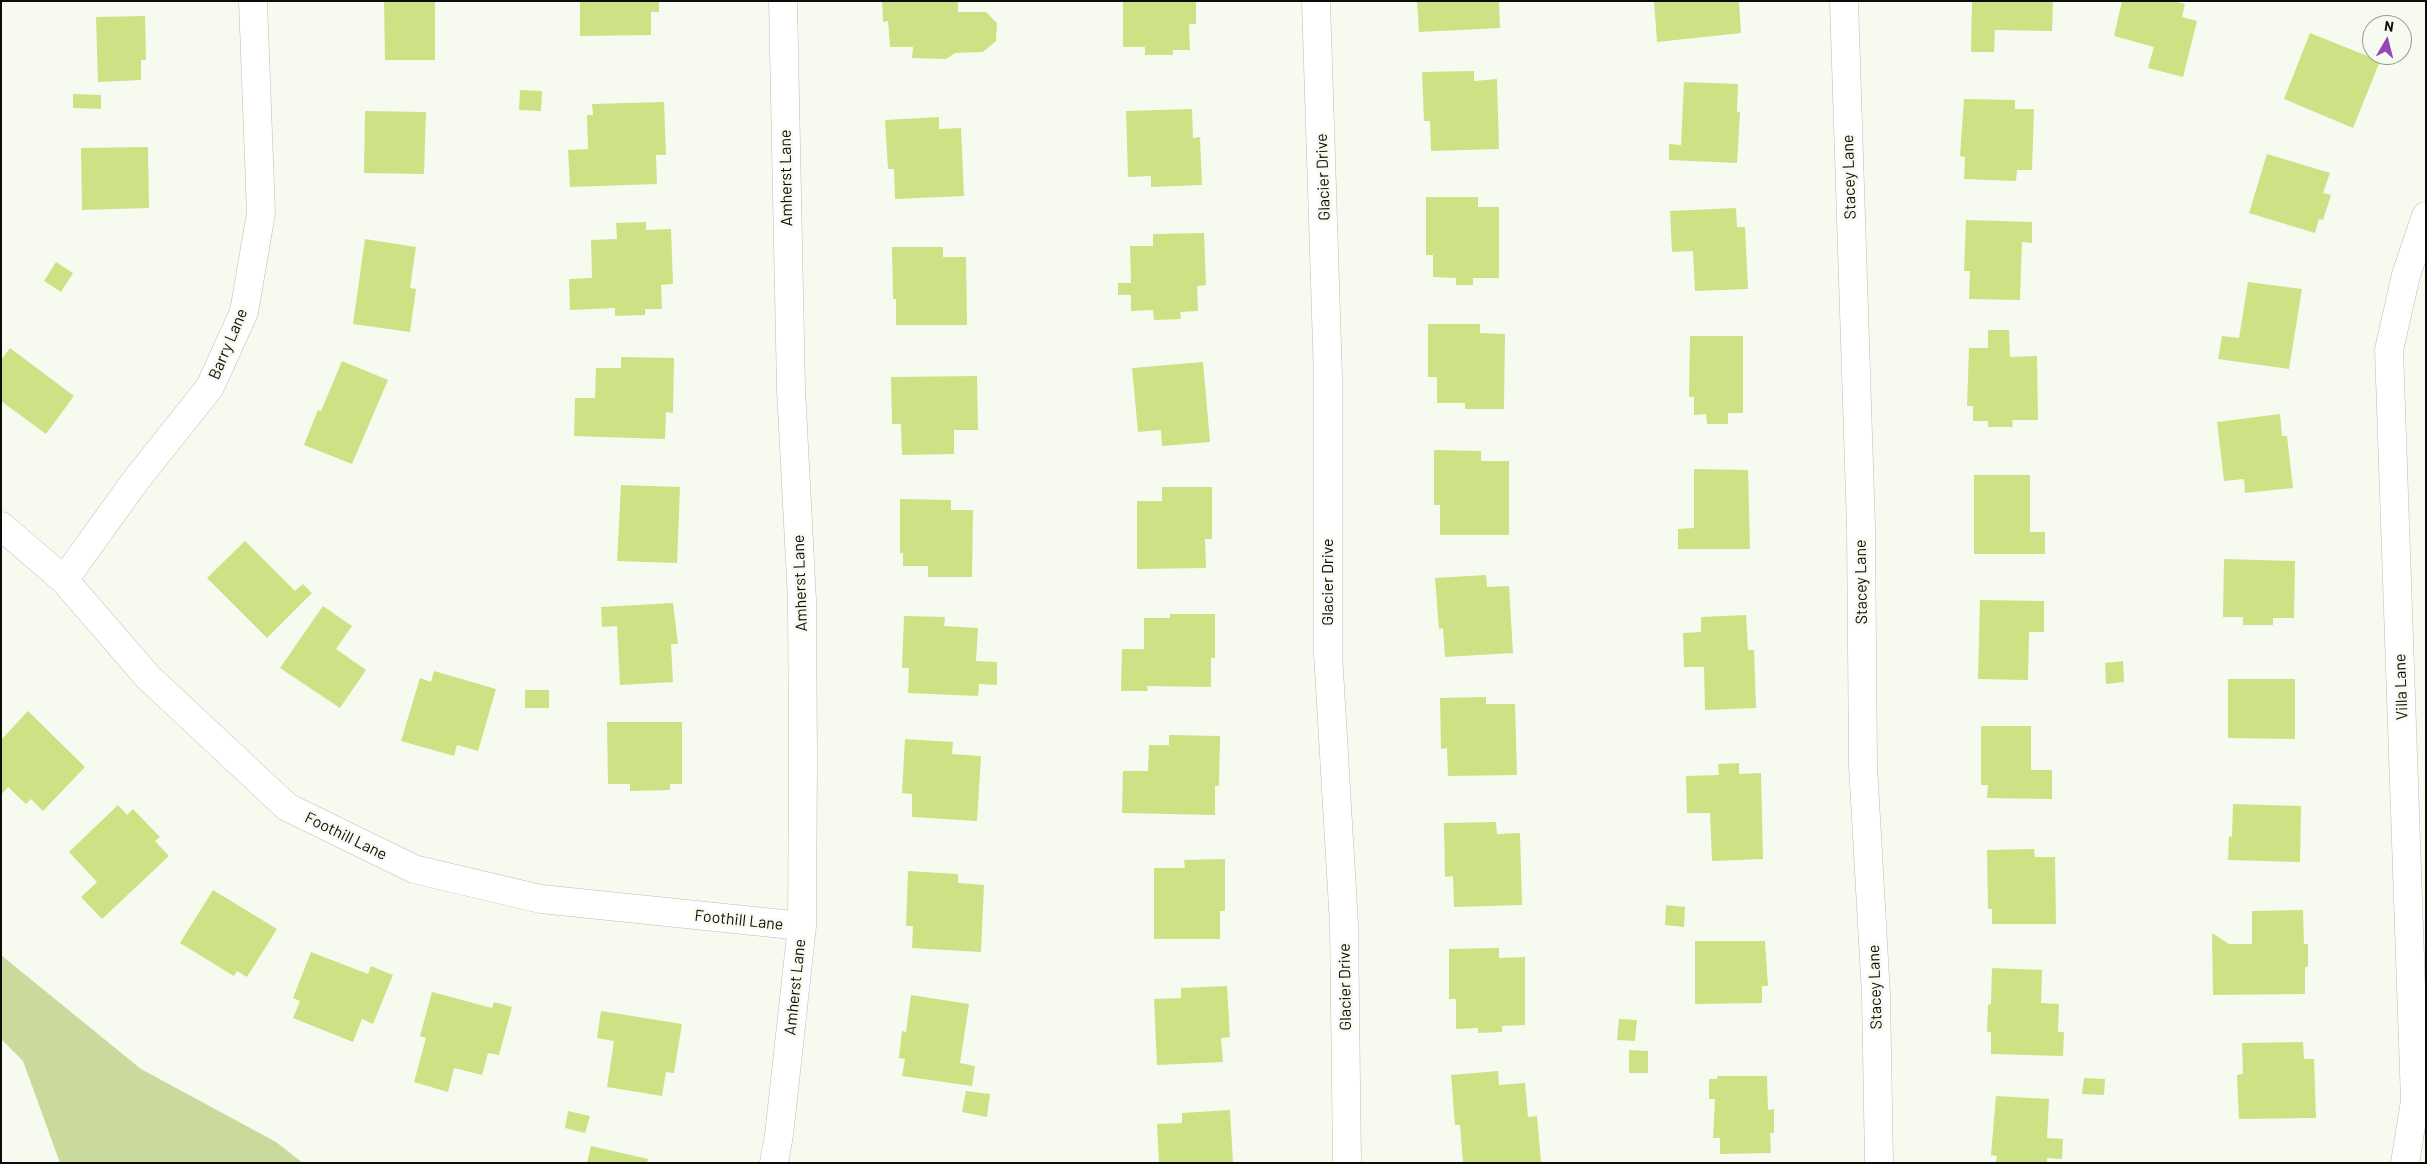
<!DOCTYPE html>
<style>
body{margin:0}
#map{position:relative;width:2427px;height:1164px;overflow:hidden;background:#f7fbef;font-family:Barlow,sans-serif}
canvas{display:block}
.frame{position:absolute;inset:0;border:2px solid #0c0d09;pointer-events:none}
.north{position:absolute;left:2362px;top:15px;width:50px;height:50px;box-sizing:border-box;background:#f7fbef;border:1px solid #999c93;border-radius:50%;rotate:8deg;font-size:14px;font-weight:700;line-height:20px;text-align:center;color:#0c0d09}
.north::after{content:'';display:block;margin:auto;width:18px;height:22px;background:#9746b5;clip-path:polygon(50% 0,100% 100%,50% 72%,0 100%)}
</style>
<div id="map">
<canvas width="2427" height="1164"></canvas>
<div class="frame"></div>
<div class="north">N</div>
</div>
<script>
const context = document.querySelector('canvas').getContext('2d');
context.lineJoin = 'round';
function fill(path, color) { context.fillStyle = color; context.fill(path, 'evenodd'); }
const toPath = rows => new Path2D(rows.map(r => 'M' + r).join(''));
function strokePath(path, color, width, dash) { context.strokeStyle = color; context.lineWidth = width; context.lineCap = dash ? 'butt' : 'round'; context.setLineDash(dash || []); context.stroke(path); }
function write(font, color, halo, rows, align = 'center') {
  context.font = font + ' Barlow,sans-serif'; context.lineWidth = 5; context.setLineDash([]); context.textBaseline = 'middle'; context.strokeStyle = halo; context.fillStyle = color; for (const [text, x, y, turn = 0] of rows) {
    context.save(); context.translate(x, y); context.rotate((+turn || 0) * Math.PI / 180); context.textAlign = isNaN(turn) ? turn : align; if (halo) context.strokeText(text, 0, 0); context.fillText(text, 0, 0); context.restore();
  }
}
fill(toPath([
 [1,955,141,1069,276,1142,303,1163,60,1163,23,1061,1,1039]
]), '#cada9c');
fill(toPath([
 [384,1,435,1,435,60,385,60],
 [580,1,659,1,659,12,651,12,651,35,580,36],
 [882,1,958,1,958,12,986,12,997,23,996,41,983,52,955,53,946,59,912,58,913,47,890,47,888,21,883,22],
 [1123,1,1196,1,1196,24,1189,24,1190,50,1173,50,1173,55,1145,55,1145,47,1123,47],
 [1417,1,1499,1,1500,28,1419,32],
 [1654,1,1739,1,1741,33,1657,42],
 [1972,1,2053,1,2052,31,1995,30,1994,52,1971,52],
 [2122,1,2173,1,2185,4,2182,17,2197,21,2183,77,2148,68,2154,47,2114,36],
 [145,16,146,60,141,60,141,80,98,82,96,17],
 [2310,33,2380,61,2353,128,2284,99],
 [1474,71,1474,81,1497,79,1499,149,1431,151,1430,121,1424,121,1422,72],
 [1684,82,1738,84,1737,112,1740,112,1737,163,1669,160,1669,144,1681,145],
 [520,90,542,91,541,111,519,110],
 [73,94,101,95,101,109,73,108],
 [1964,99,2015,100,2015,109,2034,109,2032,170,2017,170,2016,181,1964,179,1965,157,1960,156],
 [664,102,666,155,656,155,657,184,570,187,568,150,588,149,587,115,593,115,592,104],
 [1192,109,1193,138,1200,137,1202,185,1151,187,1151,176,1128,177,1126,111],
 [365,111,426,112,424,174,364,173],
 [939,117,939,129,961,128,964,196,895,199,894,169,888,169,885,120],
 [148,147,149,208,82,210,81,148],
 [2267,154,2330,173,2323,193,2331,195,2323,220,2319,219,2315,233,2249,213],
 [1426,197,1478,197,1478,207,1499,207,1499,278,1473,278,1473,285,1456,285,1456,278,1433,277,1433,255,1426,255],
 [1736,208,1737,227,1745,227,1748,289,1695,291,1693,251,1672,252,1670,211],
 [1966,220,2032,222,2032,243,2022,242,2020,300,1969,299,1970,271,1964,271],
 [646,222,646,230,671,229,673,284,661,285,662,309,645,309,645,315,615,316,615,308,570,310,569,279,592,278,591,240,617,239,616,223],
 [1204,233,1206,285,1197,286,1198,311,1180,312,1181,319,1154,320,1153,310,1131,311,1131,295,1118,295,1118,283,1131,283,1130,246,1153,246,1153,234],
 [365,239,416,247,410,288,416,289,410,332,353,324],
 [892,247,943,247,943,257,966,257,967,325,896,325,896,299,893,299],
 [56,262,73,273,61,292,44,281],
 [2248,282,2302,289,2289,369,2218,359,2222,336,2239,338],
 [1428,324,1480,324,1480,333,1505,334,1504,409,1465,409,1465,403,1437,403,1437,377,1428,377],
 [1988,330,2009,330,2010,357,2037,356,2038,420,2012,420,2013,427,1988,427,1988,421,1973,421,1973,406,1967,406,1969,348,1988,348],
 [1690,336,1743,336,1743,413,1728,413,1728,424,1707,424,1706,414,1694,415,1694,397,1689,397],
 [10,348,74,396,46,434,1,401,1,360],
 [621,357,674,358,673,413,666,412,665,439,574,436,575,398,595,398,596,368,621,368],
 [342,361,388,380,352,464,304,445,318,410,321,411],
 [1203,362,1210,442,1162,446,1161,430,1138,432,1132,368],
 [977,376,978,430,954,430,954,454,902,455,901,424,892,424,891,377],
 [2280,414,2282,436,2287,436,2293,488,2245,493,2244,479,2224,481,2217,422],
 [1434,450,1481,451,1481,461,1509,461,1509,535,1440,535,1440,505,1434,505],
 [1694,469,1748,470,1750,549,1678,549,1678,529,1694,528],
 [1974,475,2030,475,2030,532,2045,532,2045,554,1974,554],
 [621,485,680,487,677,563,617,561],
 [1162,487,1212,487,1212,539,1205,539,1206,568,1137,569,1137,501,1162,501],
 [900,499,951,500,951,510,973,510,972,577,928,577,928,566,903,566,903,553,900,553],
 [245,541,295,591,303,584,312,593,267,638,207,578],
 [2224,559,2295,561,2294,618,2273,618,2273,625,2243,625,2243,617,2223,617],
 [1486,575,1487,587,1509,586,1513,653,1445,657,1443,628,1439,629,1435,578],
 [1980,600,2044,601,2044,632,2029,632,2028,680,1978,679],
 [673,603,678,644,671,644,673,682,620,685,617,626,602,627,601,607],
 [323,606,352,626,336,649,366,670,340,708,280,668],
 [1170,614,1215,614,1215,658,1211,658,1211,687,1147,686,1148,691,1121,691,1122,649,1144,649,1144,618,1170,618],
 [1746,615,1748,650,1754,650,1756,708,1705,710,1704,667,1684,667,1683,633,1701,632,1701,617],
 [904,616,945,617,944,626,978,628,976,661,997,662,997,685,979,684,978,696,908,693,909,668,902,668],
 [2123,661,2124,682,2106,684,2105,663],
 [434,671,496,689,478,751,457,745,454,756,401,741,420,678,431,682],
 [2228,679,2295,679,2295,739,2228,738],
 [525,690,549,690,549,708,525,708],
 [1486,697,1486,704,1515,704,1517,775,1448,776,1447,748,1441,749,1440,698],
 [28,711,85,767,43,811,31,799,26,804,8,787,1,795,1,740],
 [607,722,682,722,682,784,670,784,670,790,630,791,630,784,608,784],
 [1981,726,2031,726,2031,770,2052,770,2052,799,1987,798,1988,785,1981,785],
 [1169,735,1220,736,1219,786,1215,786,1215,815,1122,813,1123,771,1148,771,1149,745,1169,745],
 [905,739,953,742,952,754,981,756,977,821,912,817,912,794,902,793],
 [1739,763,1739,774,1761,773,1763,859,1712,861,1710,813,1687,813,1686,776,1719,775,1718,764],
 [2233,804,2301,806,2300,862,2228,860,2229,836,2232,837],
 [118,805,127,815,133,809,160,837,155,841,169,856,102,919,81,897,97,882,69,852],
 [1496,822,1497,834,1520,833,1522,905,1454,907,1453,876,1445,877,1444,823],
 [2034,849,2035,857,2055,857,2056,924,1992,924,1992,909,1988,909,1987,850],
 [1225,859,1225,911,1220,911,1220,939,1154,939,1154,868,1185,868,1184,860],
 [908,871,958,874,958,883,984,885,981,952,912,948,913,926,906,926],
 [213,890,277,929,247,977,237,971,234,976,180,943],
 [1666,905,1685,907,1684,927,1665,925],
 [2303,910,2304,944,2308,944,2308,967,2305,967,2305,994,2213,995,2212,933,2229,944,2252,944,2252,911],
 [1695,941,1765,941,1768,986,1762,986,1762,1003,1695,1004],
 [1499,948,1499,958,1525,957,1525,1025,1502,1026,1502,1032,1478,1033,1478,1028,1456,1029,1456,999,1449,999,1449,949],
 [311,952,368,974,371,966,393,975,373,1024,362,1019,353,1042,293,1018,300,1001,293,998],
 [1992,968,2042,970,2041,1003,2059,1004,2058,1032,2064,1032,2063,1056,1991,1054,1991,1032,1987,1032,1988,1005,1991,1004],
 [1227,986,1230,1037,1221,1038,1223,1062,1157,1065,1154,999,1181,998,1181,988],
 [432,992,492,1008,494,1002,512,1007,499,1055,488,1053,482,1075,454,1068,448,1092,414,1082,426,1038,420,1036],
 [911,995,969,1004,960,1063,975,1066,972,1086,902,1076,905,1059,899,1058,902,1031,906,1032],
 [601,1011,682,1024,674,1073,666,1072,662,1096,607,1087,614,1041,597,1038],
 [1619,1019,1637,1020,1635,1041,1617,1040],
 [2303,1042,2304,1059,2314,1059,2316,1118,2239,1119,2237,1075,2243,1074,2242,1043],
 [1629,1050,1648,1051,1648,1073,1629,1073],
 [1498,1071,1499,1085,1525,1083,1528,1117,1537,1116,1541,1162,1463,1163,1460,1125,1455,1125,1451,1075],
 [1717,1076,1767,1076,1768,1110,1774,1109,1774,1133,1770,1133,1771,1153,1720,1154,1720,1138,1713,1138,1715,1099,1709,1099,1709,1079,1717,1079],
 [2084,1078,2105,1079,2104,1095,2082,1094],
 [966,1091,990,1094,987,1117,962,1112],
 [1996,1096,2049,1099,2047,1138,2063,1139,2062,1159,2047,1158,2047,1163,1996,1163,1997,1156,1991,1155],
 [1230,1110,1233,1162,1159,1163,1157,1124,1182,1123,1182,1113],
 [568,1111,590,1116,585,1133,565,1128],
 [591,1146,648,1159,647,1163,587,1163]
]), '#cce285');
const minor = toPath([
 [1316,1,1328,377,1328,653,1344,925,1347,1163],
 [1844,1,1861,527,1863,765,1876,995,1879,1163],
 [1,526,64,580,148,677,287,807,414,869,541,899,802,926],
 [64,580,136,480,210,387,244,312,261,213,253,1],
 [774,1163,779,1135,802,926,803,758,802,600,791,389,783,1],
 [2405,1163,2415,1101,2389,350,2406,275,2426,216]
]);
strokePath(minor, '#bbbeb2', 29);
strokePath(minor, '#fff', 28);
write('16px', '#0c0d09', '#f7fbef', [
 ["Glacier Drive",1323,177,-92],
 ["Stacey Lane",1849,177,-92],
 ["Amherst Lane",786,178,-91],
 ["Barry Lane",228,344,-67],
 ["Glacier Drive",1328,582,-90],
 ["Stacey Lane",1861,582,-91],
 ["Amherst Lane",800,583,-92],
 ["Villa Lane",2401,687,-92],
 ["Foothill Lane",346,836,26],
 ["Foothill Lane",739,920,6],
 ["Amherst Lane",795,987,-84],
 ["Glacier Drive",1345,987,-91],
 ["Stacey Lane",1875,987,-92]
]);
</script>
